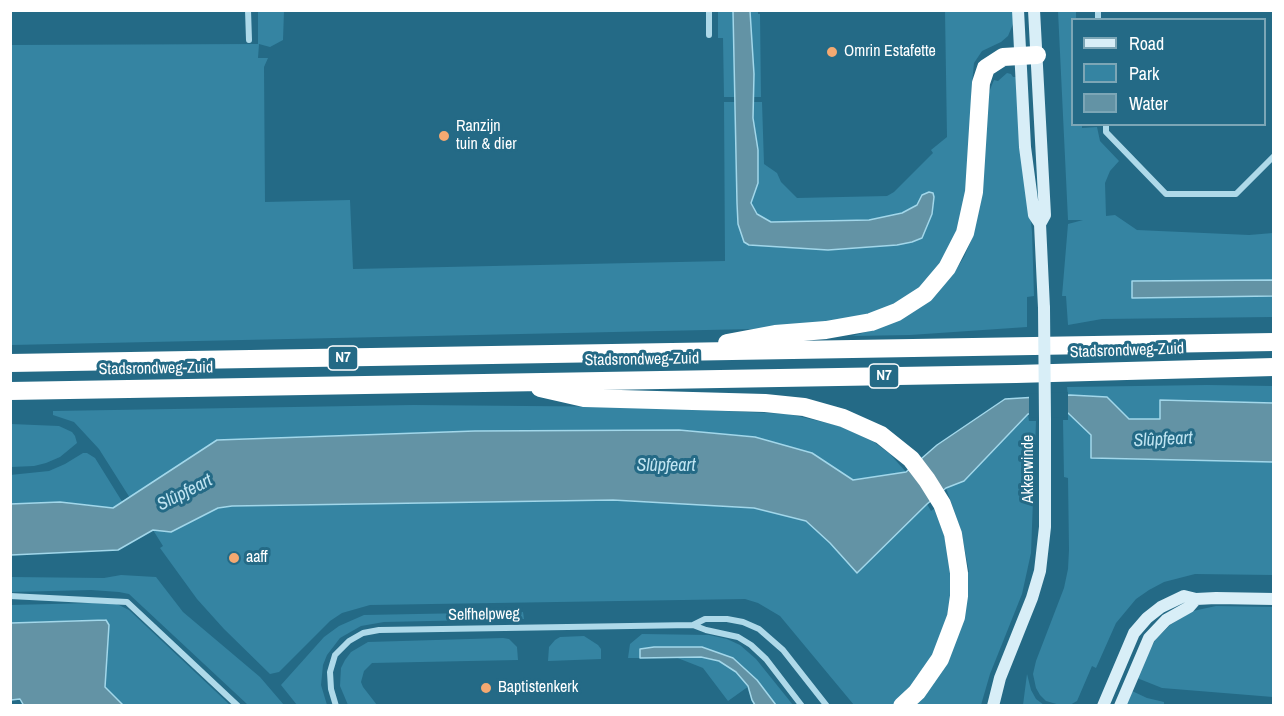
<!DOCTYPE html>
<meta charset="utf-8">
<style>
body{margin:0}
#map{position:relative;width:1284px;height:716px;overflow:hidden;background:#246a86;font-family:"Archivo Narrow",sans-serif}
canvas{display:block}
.frame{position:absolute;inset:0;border:12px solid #fff;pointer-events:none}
.legend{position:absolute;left:1071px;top:18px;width:195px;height:108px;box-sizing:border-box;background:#246a86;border:2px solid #7ca6b6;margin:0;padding:8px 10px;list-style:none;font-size:18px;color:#fff}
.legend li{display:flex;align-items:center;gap:12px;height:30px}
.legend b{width:30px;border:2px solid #7ca6b6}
</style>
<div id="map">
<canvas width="1284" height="716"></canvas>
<div class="frame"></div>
<ul class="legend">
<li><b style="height:8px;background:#d8eef7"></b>Road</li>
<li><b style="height:16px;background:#3584a2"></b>Park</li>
<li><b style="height:16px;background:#6393a5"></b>Water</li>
</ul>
</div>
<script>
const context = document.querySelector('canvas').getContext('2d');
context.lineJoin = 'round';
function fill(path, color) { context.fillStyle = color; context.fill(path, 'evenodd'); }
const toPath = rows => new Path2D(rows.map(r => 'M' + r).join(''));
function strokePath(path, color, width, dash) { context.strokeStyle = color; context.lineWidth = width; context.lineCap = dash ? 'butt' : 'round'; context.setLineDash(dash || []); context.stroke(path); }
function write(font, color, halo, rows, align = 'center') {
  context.font = font + ' "Archivo Narrow",sans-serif'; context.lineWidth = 6; context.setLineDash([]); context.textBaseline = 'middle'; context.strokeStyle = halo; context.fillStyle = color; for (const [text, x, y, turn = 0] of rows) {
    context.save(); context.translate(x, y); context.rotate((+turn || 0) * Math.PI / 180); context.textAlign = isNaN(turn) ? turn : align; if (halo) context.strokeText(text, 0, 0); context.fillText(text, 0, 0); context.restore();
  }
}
fill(toPath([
 [258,11,284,11,283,40,270,47,259,44,258,58,268,58,264,67,265,202,350,200,353,269,725,261,724,102,735,102,738,224,744,242,750,245,828,250,912,242,923,195,917,205,902,213,869,220,771,222,757,214,751,203,758,183,758,150,753,118,753,102,762,102,764,164,777,173,781,182,797,198,887,196,894,192,933,153,931,150,947,137,945,11,1013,11,1013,24,1008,36,1001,42,982,51,974,63,972,83,969,176,957,231,942,262,923,285,898,303,869,314,801,326,753,329,11,345,10,45,258,44],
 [718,11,733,11,735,97,724,97,723,38,718,38],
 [750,11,758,11,758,14,760,14,761,97,754,97],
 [1058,11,1076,11,1076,19,1072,20,1072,124,1082,125,1082,128,1097,127,1100,141,1119,161,1110,171,1105,183,1106,216,1115,215,1137,230,1249,235,1273,233,1273,280,1132,281,1132,298,1273,296,1273,317,1102,319,1068,325,1066,296,1062,296,1068,224,1083,220,1068,220],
 [1007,73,1011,74,1013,77,1017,77,1032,232,1034,296,1027,297,1027,327,910,335,852,336,880,328,926,303,952,276,964,257,973,236,982,195,987,104,989,92,994,80,998,81],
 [1207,385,1273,386,1273,403,1160,400,1160,419,1129,419,1107,397,1068,395,1067,387],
 [413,405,642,407,789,414,840,426,874,442,890,454,906,472,853,480,812,453,755,437,679,430,475,431,217,440,130,498,99,449,74,422,53,415,53,411],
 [1068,413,1091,435,1091,458,1273,462,1273,575,1195,574,1164,582,1149,590,1136,599,1116,623,1096,668,1092,666,1077,701,1070,705,1060,705,1046,701,1040,695,1036,688,1033,674,1036,661,1064,588,1068,569,1069,550,1068,478,1064,477,1063,420,1068,420],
 [1028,414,1029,421,1036,421,1031,553,1022,594,990,674,981,705,912,706,966,573,969,572,961,530,946,488,964,480],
 [11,424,59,426,72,432,75,436,77,443,60,457,46,463,34,466,11,467],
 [83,453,87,453,95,458,123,503,113,508,60,502,11,504,10,475,49,471,65,464],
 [613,500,755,508,806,521,830,543,857,573,927,504,931,511,934,509,944,535,949,555,952,595,948,615,933,655,912,687,893,705,854,705,780,616,758,603,745,599,370,605,342,613,330,621,279,672,270,674,224,629,197,599,160,548,163,546,153,530,171,532,218,508,232,506],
 [121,575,156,577,183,612,260,677,284,705,248,705,129,594,119,592,91,590,11,592,11,577,104,578],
 [93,603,117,604,129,610,230,705,123,705,105,687,83,620,11,623,10,605],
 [1216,606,1273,607,1273,697,1162,688,1137,678,1155,640,1170,625,1193,611],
 [523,612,524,619,384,622,361,626,340,638,327,655,323,665,321,685,327,705,297,705,281,685,324,637,339,626,364,615],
 [642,634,709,635,727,639,740,645,756,659,793,705,776,705,757,680,733,658,640,649,640,658,628,658,630,644],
 [584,636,598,645,601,649,601,659,548,661,549,647,555,640,560,637],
 [503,638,509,639,517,647,518,660,372,663,364,671,361,682,363,687,377,705,348,705,340,686,341,668,345,660,351,652,368,642],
 [675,657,701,657,719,661,736,672,749,686,728,701,703,668],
 [1027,674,1031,690,1036,699,1044,705,1023,705],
 [1132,691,1147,698,1164,702,1164,705,1126,706]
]), '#3584a2');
const water = toPath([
 [733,11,750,11,754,74,753,118,758,150,758,183,751,203,757,214,771,222,869,220,902,213,917,205,922,195,929,192,933,193,934,197,932,214,922,238,912,242,897,245,828,250,749,245,744,242,738,224,737,203,733,11],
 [1273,280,1273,296,1132,298,1132,281,1273,280],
 [1070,395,1107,397,1129,419,1160,419,1160,400,1273,403,1273,462,1091,458,1091,435,1068,413,1028,414,964,481,946,488,927,504,857,573,830,543,806,521,754,508,613,500,232,506,218,508,171,532,153,530,118,550,11,555,10,504,60,502,113,508,217,440,475,431,679,430,755,437,812,453,853,480,906,472,937,445,1005,399,1070,395],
 [106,620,109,625,105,687,123,705,24,706,20,699,11,700,11,623,106,620],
 [654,647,702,647,733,658,757,680,776,705,755,705,752,700,748,686,736,672,719,661,701,657,640,658,640,649,654,647]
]);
fill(water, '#6393a5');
strokePath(water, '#a2d7ea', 1.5);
fill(toPath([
 [1068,392,1068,417,1029,418,1029,394]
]), '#246a86');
strokePath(toPath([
 [248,10,249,40],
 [709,10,709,35],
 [1098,10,1098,20],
 [1106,124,1106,132,1166,194,1236,194,1274,156],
 [10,596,127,602,238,706],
 [693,625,705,619,727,619,743,622,759,629,783,650,827,706],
 [336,706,331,689,330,672,335,655,349,641,363,633,379,630,693,625,706,630,738,637,751,645,766,659,802,706]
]), '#aed9e9', 6);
strokePath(toPath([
 [1018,10,1025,147,1034,215,1040,224],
 [1034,10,1045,215,1040,224,1044,308],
 [993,706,1000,678,1032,598,1040,571,1045,527,1045,420],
 [1103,706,1134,633,1147,618,1161,607,1184,596,1196,599,1216,598,1274,599],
 [1120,706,1149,638,1166,620,1189,607,1196,599]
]), '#d8eef7', 12);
strokePath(toPath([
 [727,343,775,334,826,330,871,322,897,312,925,294,947,268,965,233,974,192,980,97,981,83,986,68,1003,57,1037,55],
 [10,363,1274,342],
 [540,388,584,398,765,403,804,407,843,418,881,435,911,459,927,480,942,504,953,534,959,573,959,596,956,617,940,659,917,692,902,706],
 [10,391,1016,374,1274,367]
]), '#fff', 18);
strokePath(toPath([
 [1044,308,1045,420]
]), '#d8eef7', 12);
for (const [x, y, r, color] of [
 [832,52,6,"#f4a971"],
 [444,136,6,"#f4a971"],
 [234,558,6,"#f4a971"],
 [486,688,6,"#f4a971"]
]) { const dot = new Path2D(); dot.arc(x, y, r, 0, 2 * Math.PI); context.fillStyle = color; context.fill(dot); strokePath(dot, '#246a86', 2); }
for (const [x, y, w] of [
 [343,358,30],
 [884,376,30]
]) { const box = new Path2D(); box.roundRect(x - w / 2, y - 12, w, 24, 4.5); context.fillStyle = '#246a86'; context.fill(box); strokePath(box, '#fff', 1.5); }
write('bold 15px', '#fff', null, [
 ["N7",343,358],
 ["N7",884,376]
]);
write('16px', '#fff', '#246a86', [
 ["Omrin Estafette",844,52],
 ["Ranzijn",456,127],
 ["tuin & dier",456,145],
 ["aaff",246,558],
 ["Baptistenkerk",498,688]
], 'left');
write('16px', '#fff', '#246a86', [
 ["Stadsrondweg-Zuid",1127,351,-2],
 ["Stadsrondweg-Zuid",642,360,-1],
 ["Stadsrondweg-Zuid",156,369,-1],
 ["Akkerwinde",1029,469,-90],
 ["Selfhelpweg",484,615,-1]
]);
write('italic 18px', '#c1e5f2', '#246a86', [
 ["Slûpfeart",1163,440,-3],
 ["Slûpfeart",666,466],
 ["Slûpfeart",185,493,-27]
]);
</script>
